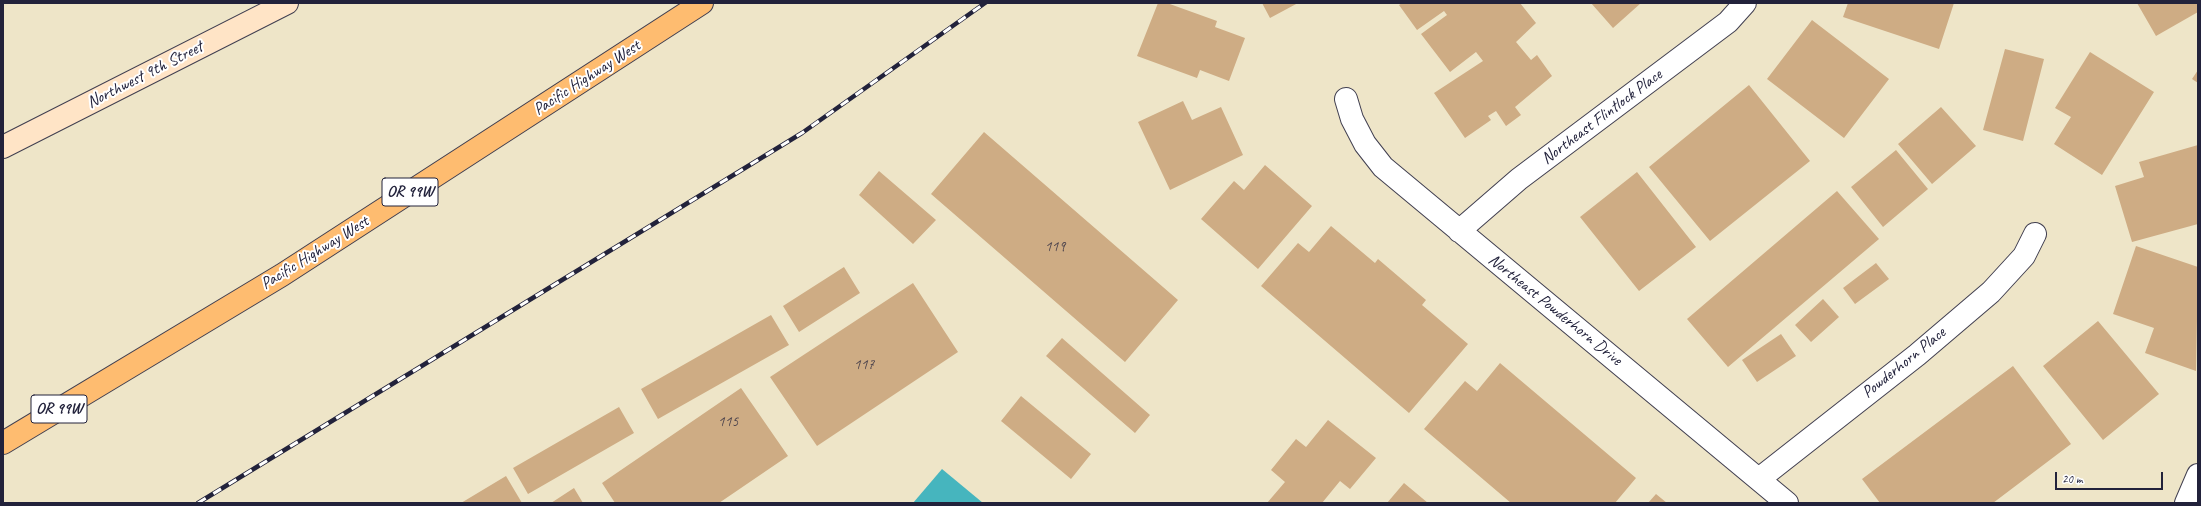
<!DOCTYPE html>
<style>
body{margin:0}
#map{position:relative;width:2201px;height:506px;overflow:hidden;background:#eee5c8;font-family:Caveat,sans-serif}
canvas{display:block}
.frame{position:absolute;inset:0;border:4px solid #22223b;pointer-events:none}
.scale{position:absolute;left:2055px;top:472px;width:108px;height:18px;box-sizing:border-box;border:2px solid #22223b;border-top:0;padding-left:5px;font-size:12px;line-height:14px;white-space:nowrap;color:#22223b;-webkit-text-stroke:3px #fff;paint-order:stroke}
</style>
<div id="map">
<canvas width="2201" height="506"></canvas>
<div class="frame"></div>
<div class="scale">20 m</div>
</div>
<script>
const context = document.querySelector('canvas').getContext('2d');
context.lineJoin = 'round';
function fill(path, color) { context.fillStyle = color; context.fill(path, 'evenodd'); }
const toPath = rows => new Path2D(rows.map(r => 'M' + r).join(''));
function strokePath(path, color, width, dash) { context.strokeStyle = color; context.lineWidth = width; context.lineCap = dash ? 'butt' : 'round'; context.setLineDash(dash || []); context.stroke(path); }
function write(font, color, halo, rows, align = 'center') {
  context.font = font + ' Caveat,sans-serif'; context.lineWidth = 4; context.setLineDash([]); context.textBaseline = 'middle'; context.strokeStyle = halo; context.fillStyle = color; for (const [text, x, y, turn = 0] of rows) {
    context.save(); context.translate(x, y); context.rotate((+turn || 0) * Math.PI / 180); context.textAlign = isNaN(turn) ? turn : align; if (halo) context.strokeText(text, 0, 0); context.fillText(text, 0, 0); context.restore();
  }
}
fill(toPath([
 [942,469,983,503,913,503]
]), '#46b5be');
fill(toPath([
 [1158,3,1167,3,1217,21,1215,27,1245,38,1229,81,1200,70,1197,78,1137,56],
 [1262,3,1298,3,1270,18],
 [1402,3,1520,3,1536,23,1516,42,1531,60,1537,55,1552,76,1515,107,1521,115,1506,126,1496,111,1488,116,1491,120,1465,138,1434,93,1483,61,1476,52,1450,72,1421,34,1447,15,1444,11,1417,30,1399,5],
 [1591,3,1641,3,1613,28],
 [1848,3,1954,3,1939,49,1843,17],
 [2137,3,2198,3,2198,12,2156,36],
 [1812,20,1889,79,1844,138,1767,79],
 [2005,49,2044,59,2023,141,1983,130],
 [2090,52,2154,92,2102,175,2054,144,2071,117,2055,108],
 [2198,70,2198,83,2192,79],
 [1749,85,1810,161,1710,241,1649,167],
 [1183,101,1192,120,1221,107,1243,155,1170,190,1138,122],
 [1941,107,1976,146,1932,184,1898,144],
 [984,132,1178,300,1125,362,931,194],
 [2198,145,2198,224,2132,242,2115,186,2144,177,2139,162],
 [1896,150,1928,189,1883,227,1851,187],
 [1265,165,1312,206,1258,269,1201,219,1234,181,1244,190],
 [879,171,936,220,913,244,859,195],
 [1637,172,1696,247,1639,291,1580,217],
 [1837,191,1879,239,1728,367,1687,319],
 [1331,226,1375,263,1378,259,1426,300,1422,305,1468,344,1409,413,1261,286,1298,243,1309,252],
 [2136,246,2198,267,2196,371,2145,353,2154,328,2113,314],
 [1876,263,1889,279,1855,304,1843,288],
 [844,267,860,293,799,332,783,306],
 [913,283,958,352,817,446,770,377],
 [1823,299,1839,317,1811,342,1795,325],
 [771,315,789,345,658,419,641,389],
 [2098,321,2159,394,2103,440,2043,366],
 [1781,334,1796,356,1757,382,1742,360],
 [1062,338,1150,415,1135,433,1046,356],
 [1500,363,1636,478,1615,503,1511,503,1424,429,1465,381,1477,391],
 [2013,366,2071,444,1993,503,1880,503,1862,479],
 [741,388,788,456,719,503,615,503,602,483],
 [1021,396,1091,454,1071,479,1001,421],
 [619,407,634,433,528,494,513,468],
 [1328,420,1376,458,1350,489,1340,481,1322,503,1267,503,1285,482,1271,470,1296,439,1306,447],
 [506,476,522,503,461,503],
 [1404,483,1428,503,1387,503],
 [574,488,583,503,551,503],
 [1656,494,1667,503,1648,503]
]), '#ceac84');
const street = toPath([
 [1346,99,1352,119,1365,144,1383,167,1787,503],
 [1459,231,1519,179,1728,22,1745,3],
 [1759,479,1917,355,1991,292,2024,256,2035,234],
 [2186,503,2198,475]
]);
const secondary = toPath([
 [3,147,287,3]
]);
const highway = toPath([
 [3,443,282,275,702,3]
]);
strokePath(street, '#413f50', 24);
strokePath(secondary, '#413f50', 24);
strokePath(highway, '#413f50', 24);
strokePath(street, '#fff', 22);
strokePath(secondary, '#ffe4c6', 22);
strokePath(highway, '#febc70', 22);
const rail = toPath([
 [198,503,802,133,985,3]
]);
strokePath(rail, '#22223b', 4.5);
strokePath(rail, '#fff', 3, [9]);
write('15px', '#4d444d', null, [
 ["119",1055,247],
 ["117",864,365],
 ["115",728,422]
]);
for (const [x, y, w] of [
 [410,192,56],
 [59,409,56]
]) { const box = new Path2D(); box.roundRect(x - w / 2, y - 14, w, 28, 3); context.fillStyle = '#fff'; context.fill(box); strokePath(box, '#22223b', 1); }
write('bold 16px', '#22223b', null, [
 ["OR 99W",410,192],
 ["OR 99W",59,409]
]);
write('17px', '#22223b', '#fff', [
 ["Northwest 9th Street",145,75,-27],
 ["Pacific Highway West",587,78,-33],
 ["Northeast Flintlock Place",1602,117,-37],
 ["Pacific Highway West",315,253,-32],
 ["Northeast Powderhorn Drive",1555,310,39],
 ["Powderhorn Place",1904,363,-39]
]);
</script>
